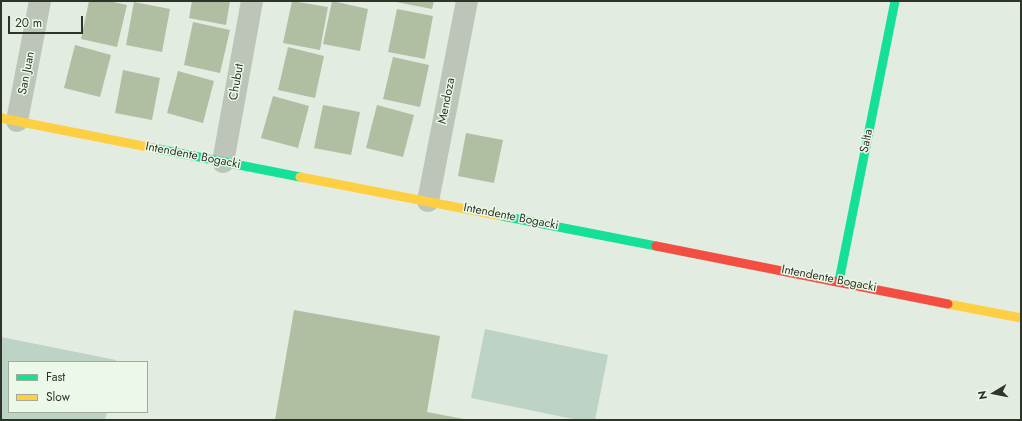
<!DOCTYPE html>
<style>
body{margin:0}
#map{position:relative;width:1022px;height:421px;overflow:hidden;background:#e3ece0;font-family:Jost,sans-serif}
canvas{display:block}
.frame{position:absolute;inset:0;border:2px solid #2e3528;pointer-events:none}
.legend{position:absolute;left:8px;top:361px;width:140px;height:52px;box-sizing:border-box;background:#ecf9e8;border:1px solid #a0ab9b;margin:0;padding:5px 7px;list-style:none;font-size:12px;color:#2e3528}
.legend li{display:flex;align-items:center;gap:8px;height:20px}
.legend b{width:20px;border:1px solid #a0ab9b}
.north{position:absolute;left:974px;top:373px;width:40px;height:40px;-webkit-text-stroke:3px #ecf9e8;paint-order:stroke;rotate:260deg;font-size:11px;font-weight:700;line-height:16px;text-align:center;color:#2e3528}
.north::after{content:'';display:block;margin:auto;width:14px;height:18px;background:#2e3528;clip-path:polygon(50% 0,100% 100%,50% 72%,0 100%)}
.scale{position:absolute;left:8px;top:16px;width:75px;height:18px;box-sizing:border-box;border:2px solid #2e3528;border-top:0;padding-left:5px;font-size:12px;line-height:14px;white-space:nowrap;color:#2e3528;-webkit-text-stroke:3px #ecf9e8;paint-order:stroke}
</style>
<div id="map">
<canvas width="1022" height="421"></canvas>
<div class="frame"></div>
<ul class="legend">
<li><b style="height:5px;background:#16e098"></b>Fast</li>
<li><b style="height:5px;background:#ffcf43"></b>Slow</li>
</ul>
<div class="north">N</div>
<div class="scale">20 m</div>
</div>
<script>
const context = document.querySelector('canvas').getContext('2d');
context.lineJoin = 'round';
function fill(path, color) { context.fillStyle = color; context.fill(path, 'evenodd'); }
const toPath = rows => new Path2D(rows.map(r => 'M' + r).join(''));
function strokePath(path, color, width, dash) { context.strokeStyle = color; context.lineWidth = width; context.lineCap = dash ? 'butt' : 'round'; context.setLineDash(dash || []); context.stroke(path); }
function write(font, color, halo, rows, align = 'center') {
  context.font = font + ' Jost,sans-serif'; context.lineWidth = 3; context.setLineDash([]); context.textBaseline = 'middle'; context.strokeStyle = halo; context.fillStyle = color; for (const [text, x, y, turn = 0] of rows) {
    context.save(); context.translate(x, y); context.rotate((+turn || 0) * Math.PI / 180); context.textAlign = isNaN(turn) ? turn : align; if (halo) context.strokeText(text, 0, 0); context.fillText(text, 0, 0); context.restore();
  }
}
fill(toPath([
 [485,329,608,355,595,420,578,420,471,398],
 [1,337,116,360,116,362,9,362,9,412,107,412,105,420,1,420]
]), '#bcd3c5');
fill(toPath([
 [89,1,109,1,127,5,117,47,81,39],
 [192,1,230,1,226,25,189,18],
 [292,1,328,7,320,50,283,43],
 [332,1,368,9,360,51,323,44],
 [396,1,434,1,432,9,396,2],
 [134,2,170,9,162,52,126,45],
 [397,9,433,16,425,59,388,52],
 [193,22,230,30,220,73,184,65],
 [75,45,111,55,100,97,64,88],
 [288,47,324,56,315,98,278,90],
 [393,57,429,65,420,107,383,99],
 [123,70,160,78,152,120,115,113],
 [178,71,214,81,203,123,167,113],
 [273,96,309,106,298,148,261,138],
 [323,105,360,112,351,155,314,148],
 [377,105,414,115,403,157,366,148],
 [466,133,503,140,494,183,458,176],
 [294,310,440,336,427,412,469,420,275,420]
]), '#b0bfa2');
strokePath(toPath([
 [17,121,40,1],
 [223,162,252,1],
 [428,201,467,1]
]), '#bdc5b9', 22);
strokePath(toPath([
 [153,148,300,177],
 [502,216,656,246],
 [839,281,895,1]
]), '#16e098', 9);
strokePath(toPath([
 [1,118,153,148],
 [300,177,502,216],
 [948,304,1021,318]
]), '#ffcf43', 9);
strokePath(toPath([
 [656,246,948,304]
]), '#f24e42', 9);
write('12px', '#2e3528', '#ecf9e8', [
 ["San Juan",27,73,-79],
 ["Chubut",237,82,-80],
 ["Mendoza",447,101,-79],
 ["Salta",867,141,-79],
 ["Intendente Bogacki",193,156,11],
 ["Intendente Bogacki",511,217,11],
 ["Intendente Bogacki",829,279,11]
]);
</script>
